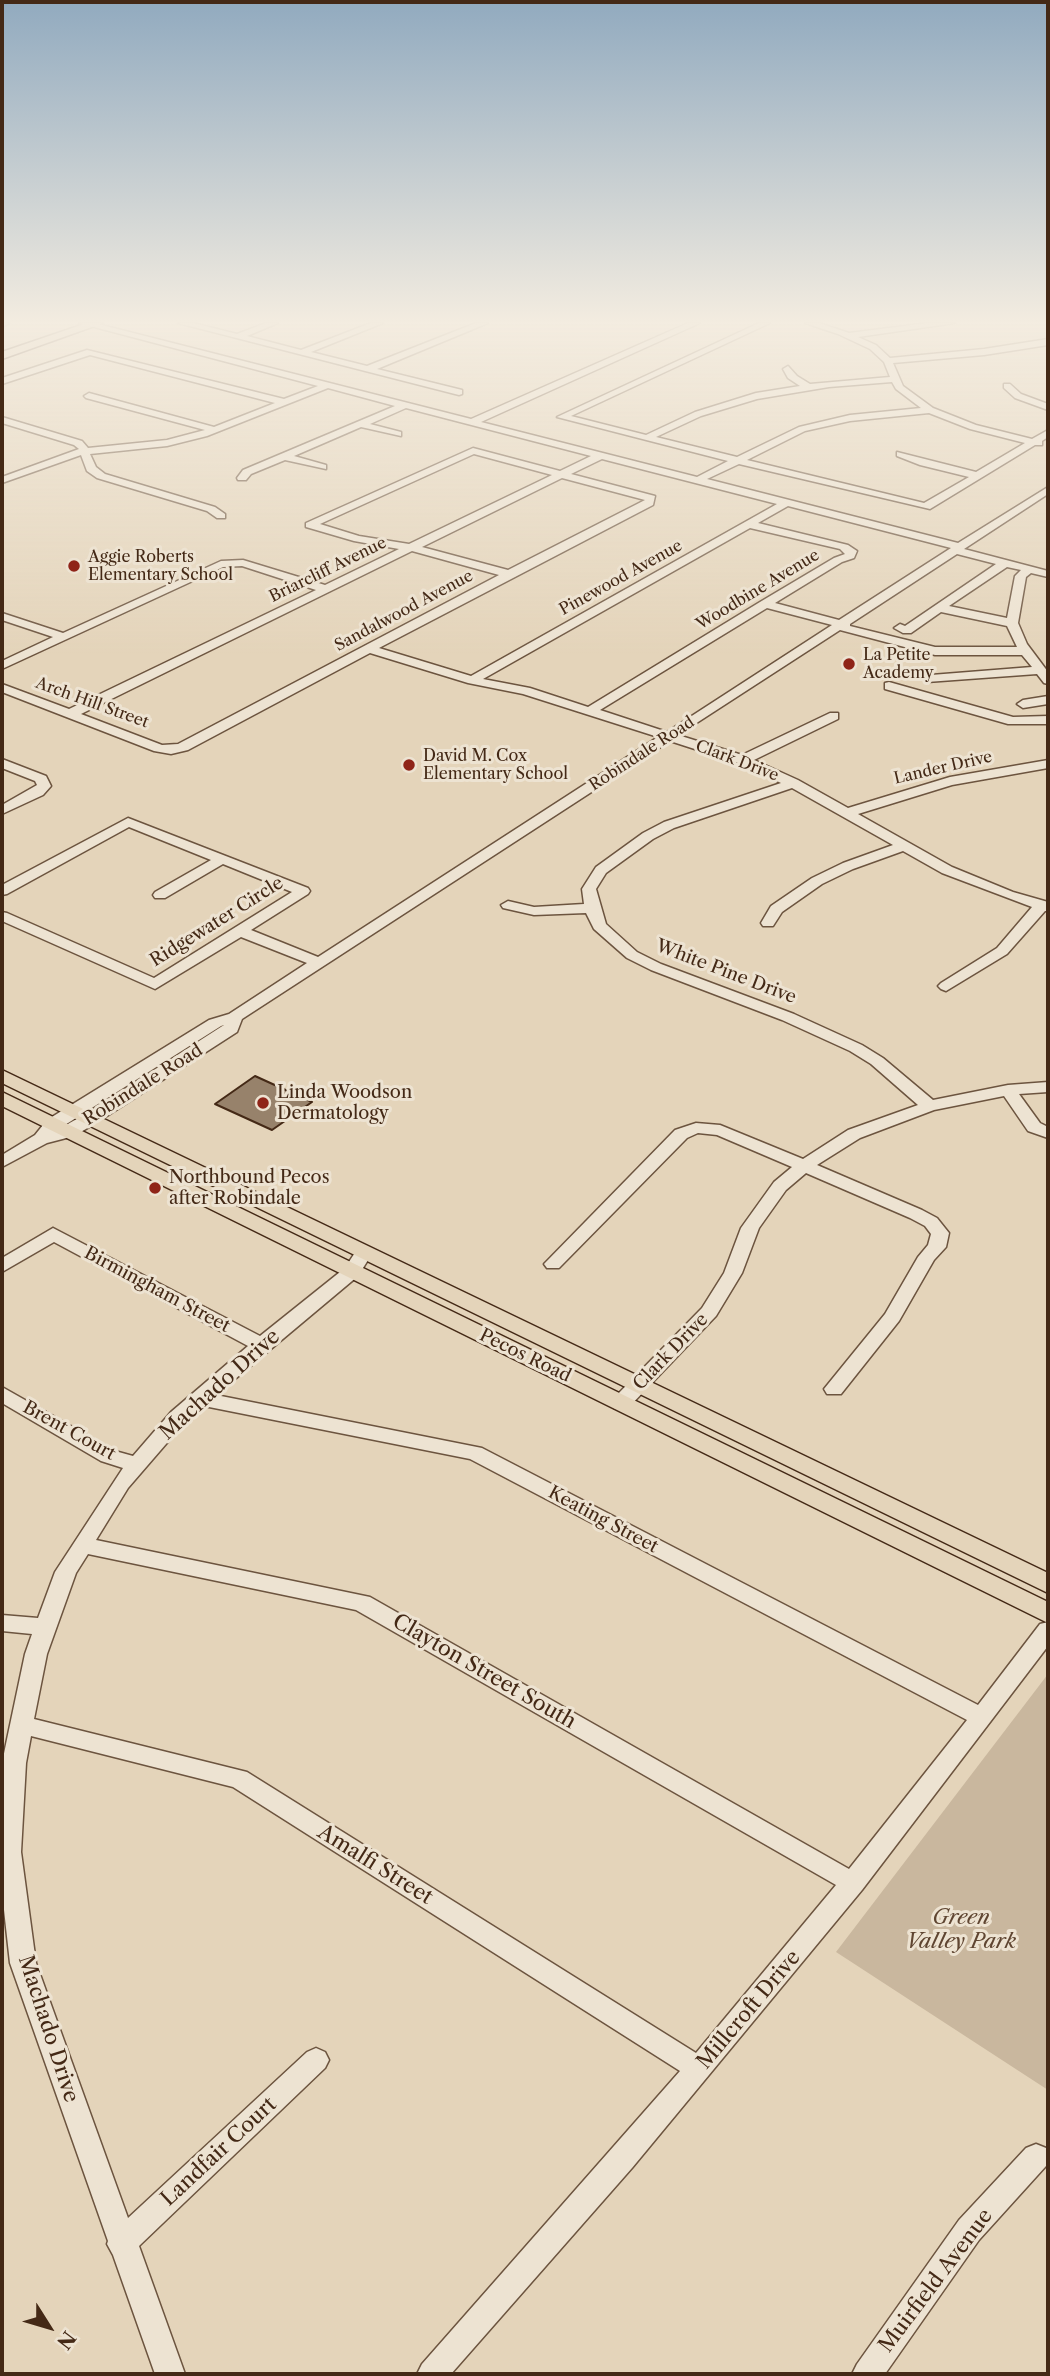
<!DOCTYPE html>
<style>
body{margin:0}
#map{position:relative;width:1050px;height:2376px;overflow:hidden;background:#e4d4ba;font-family:"Libre Caslon Text",serif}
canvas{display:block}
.frame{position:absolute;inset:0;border:4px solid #442916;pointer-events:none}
.north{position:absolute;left:14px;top:2292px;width:70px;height:70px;-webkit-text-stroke:5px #ede3d2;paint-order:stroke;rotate:127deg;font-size:19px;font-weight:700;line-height:28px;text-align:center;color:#442916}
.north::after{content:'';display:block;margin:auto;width:24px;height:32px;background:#442916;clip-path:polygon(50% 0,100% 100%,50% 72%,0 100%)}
</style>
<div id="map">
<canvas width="1050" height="2376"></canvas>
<div class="frame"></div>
<div class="north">N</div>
</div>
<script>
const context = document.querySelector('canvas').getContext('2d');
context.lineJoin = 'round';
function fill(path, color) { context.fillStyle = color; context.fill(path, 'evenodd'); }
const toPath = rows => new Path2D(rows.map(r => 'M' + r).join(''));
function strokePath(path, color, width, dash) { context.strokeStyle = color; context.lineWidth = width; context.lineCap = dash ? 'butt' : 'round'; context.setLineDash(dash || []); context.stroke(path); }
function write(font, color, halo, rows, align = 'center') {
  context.font = font + ' "Libre Caslon Text",serif'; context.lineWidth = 6; context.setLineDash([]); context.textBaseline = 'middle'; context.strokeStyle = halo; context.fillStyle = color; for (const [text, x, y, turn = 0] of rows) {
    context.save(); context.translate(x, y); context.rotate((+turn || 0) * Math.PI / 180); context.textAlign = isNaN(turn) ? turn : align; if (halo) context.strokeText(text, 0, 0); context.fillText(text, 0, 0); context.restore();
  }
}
fill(toPath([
 [1048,1674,1048,2090,836,1952]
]), '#c9b79e');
const building = toPath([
 [255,1076,312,1102,272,1130,215,1104,255,1076]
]);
fill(building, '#97826b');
strokePath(building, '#442916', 2);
const minor = toPath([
 [2,323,9,323,2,327,2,323],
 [79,323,94,323,471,419,688,323,700,323,481,422,697,477,728,461,557,417,759,323,770,323,571,416,646,435,695,412,756,393,800,386,788,378,783,369,788,366,797,376,810,384,890,377,884,362,870,349,838,334,805,323,819,323,849,333,928,323,955,323,858,337,876,345,890,358,984,349,1048,339,1048,345,984,355,893,363,903,386,933,408,976,425,1032,439,1048,430,1048,437,1042,441,1042,445,1035,445,930,509,739,464,707,479,958,543,1048,487,1048,494,964,549,1048,571,1048,577,1031,573,1026,577,1018,623,1027,644,1048,672,1048,684,1044,683,1037,674,927,682,925,679,931,675,1032,667,1022,655,935,655,840,630,678,735,742,755,830,713,838,713,838,719,754,760,798,780,848,808,950,777,1048,760,1048,768,952,785,858,814,952,867,1013,892,1048,902,1048,911,1045,911,1007,954,946,991,941,989,938,986,941,983,997,948,1032,907,942,873,903,851,853,869,822,884,782,912,773,926,763,926,761,923,771,906,812,878,843,863,893,845,792,788,674,828,653,839,606,873,596,889,606,924,637,952,661,964,794,1014,862,1045,883,1058,933,1100,1008,1085,1048,1082,1048,1092,1019,1094,1040,1123,1048,1127,1048,1138,1028,1131,1004,1096,934,1110,860,1138,817,1165,922,1210,937,1218,949,1233,946,1247,934,1260,899,1321,841,1394,827,1394,824,1389,885,1314,918,1257,928,1245,931,1234,925,1226,910,1218,806,1173,786,1190,759,1228,742,1273,716,1316,628,1408,621,1410,614,1408,611,1403,614,1398,702,1308,724,1273,741,1228,774,1182,792,1167,717,1135,698,1133,687,1138,559,1268,547,1268,544,1264,675,1130,696,1123,720,1125,803,1159,848,1130,918,1105,871,1064,850,1051,782,1020,651,970,627,958,594,929,586,913,534,915,503,908,501,905,508,901,534,907,584,904,582,889,596,867,643,833,664,822,781,783,738,763,670,741,242,1019,237,1032,96,1123,74,1136,47,1143,2,1167,2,1155,35,1135,47,1120,209,1020,229,1014,307,963,241,937,155,989,2,921,2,912,7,913,154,978,292,892,223,864,165,898,155,898,153,895,155,892,211,860,129,827,7,894,2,895,2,885,128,818,308,888,310,891,308,894,251,930,318,957,658,737,523,694,468,683,370,653,188,750,171,754,154,751,2,692,2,684,69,709,316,590,242,566,223,567,2,669,2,661,53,637,2,620,2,613,63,633,221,561,243,560,325,585,399,549,354,541,306,527,306,523,473,448,560,471,591,456,406,408,370,424,401,432,401,436,361,427,294,456,326,465,326,469,285,460,251,474,246,480,238,480,237,478,243,470,395,406,328,388,207,436,167,446,90,454,96,467,105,474,215,507,225,514,225,518,217,518,207,511,97,478,87,471,81,455,2,483,2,477,79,449,74,445,2,423,2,417,82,441,88,448,167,440,205,430,86,398,84,396,89,393,214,427,275,403,90,355,2,384,2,378,87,350,284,399,318,386,79,323],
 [892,382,896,389,921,408,850,415,799,427,737,457,656,437,701,416,757,399,829,387,892,382],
 [929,413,970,429,1025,443,976,472,897,452,897,456,920,465,969,477,924,503,747,460,805,431,850,421,929,413],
 [474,454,552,475,409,544,359,536,320,524,474,454],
 [602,459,777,504,471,676,379,648,653,505,655,496,571,474,602,459],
 [562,478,645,500,508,570,422,547,562,478],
 [788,506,951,548,839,620,775,603,842,562,854,558,857,551,848,545,758,523,788,506],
 [750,528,840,549,845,554,834,558,760,602,588,707,530,688,483,679,750,528],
 [412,551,499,575,178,744,162,745,81,714,412,551],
 [957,554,996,564,905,626,900,624,894,628,903,633,911,633,941,612,1007,626,1017,647,935,647,850,626,850,624,957,554],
 [1007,567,1021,570,1015,576,1007,618,949,606,1007,567],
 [767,608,832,625,667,732,600,710,767,608],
 [224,1025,84,1115,57,1130,221,1026,224,1025],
 [178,323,193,323,237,334,266,323,278,323,247,336,301,350,371,323,383,323,311,352,367,366,476,323,488,323,377,369,462,390,462,394,459,395,178,323],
 [1004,384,1010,384,1021,394,1048,404,1048,410,1015,398,1004,388,1004,384],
 [889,682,1013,717,1048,716,1048,724,1008,724,885,689,885,683,889,682],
 [1048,696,1048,704,1023,708,1017,704,1023,700,1048,696],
 [2,759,46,776,51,786,43,795,2,814,2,805,37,785,35,781,2,768,2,759],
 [53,1228,260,1336,345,1268,358,1248,370,1248,373,1252,358,1276,216,1395,482,1448,978,1705,1040,1624,1048,1622,1048,1646,862,1890,632,2168,451,2374,417,2374,422,2364,680,2071,233,1787,31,1736,26,1763,21,1852,36,1963,128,2218,307,2052,316,2048,325,2052,329,2060,325,2068,139,2246,185,2374,155,2374,113,2255,107,2244,108,2241,10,1963,2,1892,2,1763,25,1654,32,1634,2,1631,2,1615,38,1618,55,1572,123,1468,101,1461,2,1403,2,1387,115,1451,133,1456,171,1412,248,1346,54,1242,2,1272,2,1258,53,1228],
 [204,1406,470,1459,967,1720,849,1869,370,1597,96,1540,128,1488,185,1422,204,1406],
 [88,1554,356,1610,836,1885,696,2053,247,1772,34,1719,47,1654,76,1573,88,1554],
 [1036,2144,1046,2148,1048,2154,1046,2166,979,2240,885,2374,852,2374,857,2364,959,2220,1026,2148,1036,2144]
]);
const major = toPath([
 [87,323,103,323,2,359,2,352,87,323],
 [2,1070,1048,1573,1048,1593,2,1083,2,1070],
 [2,1092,1048,1602,1048,1623,2,1106,2,1092]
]);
strokePath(minor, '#6c543f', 3);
strokePath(major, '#442916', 3);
fill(minor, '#ede3d2');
fill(major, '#e4d4ba');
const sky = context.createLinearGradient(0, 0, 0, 656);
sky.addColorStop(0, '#91aabf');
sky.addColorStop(0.49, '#f3ece0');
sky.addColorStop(1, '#f3ece000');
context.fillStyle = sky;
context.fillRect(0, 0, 1050, 656);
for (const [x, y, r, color] of [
 [74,566,7,"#8f2418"],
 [849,664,7,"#8f2418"],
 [409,765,7,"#8f2418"],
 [263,1103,7,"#8f2418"],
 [155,1188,7,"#8f2418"]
]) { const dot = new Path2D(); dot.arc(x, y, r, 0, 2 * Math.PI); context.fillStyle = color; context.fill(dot); strokePath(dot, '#ede3d2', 2.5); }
write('16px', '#442916', '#ede3d2', [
 ["Aggie Roberts",88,557],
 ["Elementary School",88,575],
 ["La Petite",863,655],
 ["Academy",863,673],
 ["David M. Cox",423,756],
 ["Elementary School",423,774]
], 'left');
write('16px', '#442916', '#ede3d2', [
 ["Briarcliff Avenue",328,570,-26],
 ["Pinewood Avenue",621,578,-29],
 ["Woodbine Avenue",758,590,-31],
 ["Sandalwood Avenue",404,611,-28],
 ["Arch Hill Street",92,703,20],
 ["Robindale Road",642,754,-33],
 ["Clark Drive",737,761,21],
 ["Lander Drive",943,768,-13]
]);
write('18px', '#442916', '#ede3d2', [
 ["Ridgewater Circle",217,922,-32],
 ["White Pine Drive",726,972,21],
 ["Robindale Road",143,1085,-32],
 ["Birmingham Street",157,1290,28],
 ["Clark Drive",671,1352,-46],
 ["Pecos Road",525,1356,26],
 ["Brent Court",69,1431,29],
 ["Keating Street",603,1520,28]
]);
write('18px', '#442916', '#ede3d2', [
 ["Linda Woodson",277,1093],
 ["Dermatology",277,1114],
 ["Northbound Pecos",169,1178],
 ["after Robindale",169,1199]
], 'left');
write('21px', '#442916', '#ede3d2', [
 ["Machado Drive",220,1385,-42],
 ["Clayton Street South",484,1672,30],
 ["Amalfi Street",375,1865,32],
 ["Millcroft Drive",749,2010,-50],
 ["Machado Drive",48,2029,72],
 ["Landfair Court",219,2152,-43],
 ["Muirfield Avenue",936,2281,-53]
]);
write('italic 21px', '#5f4531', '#ede3d2', [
 ["Green",961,1918],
 ["Valley Park",961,1942]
]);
</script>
